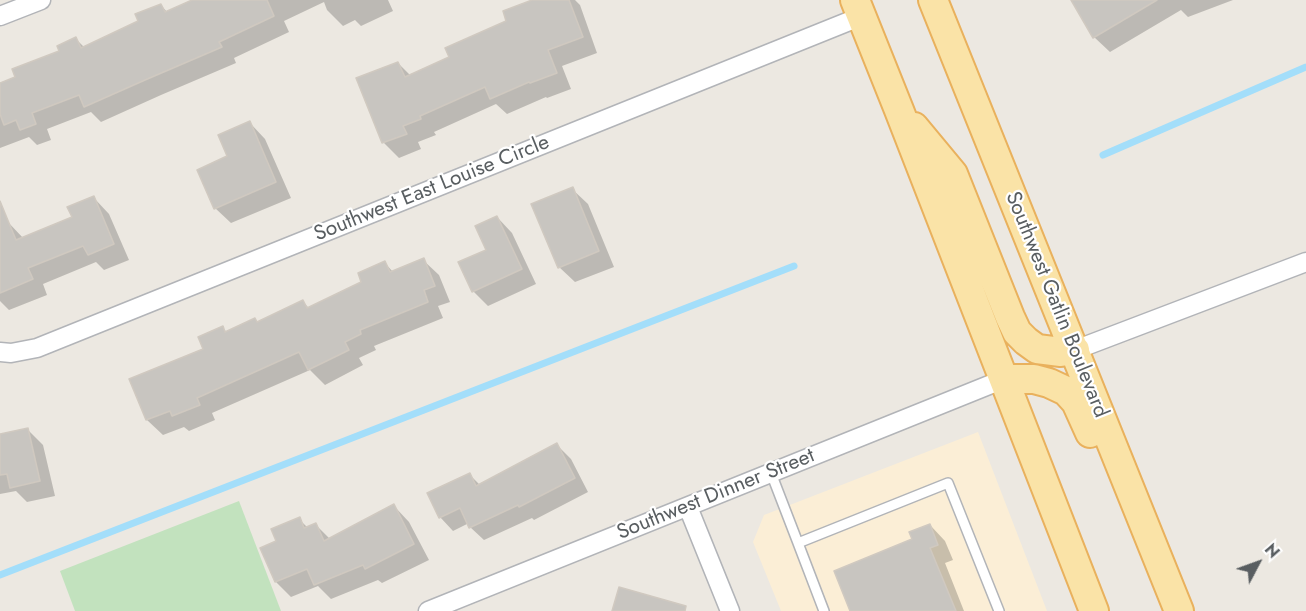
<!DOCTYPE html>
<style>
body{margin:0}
#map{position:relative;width:1306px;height:611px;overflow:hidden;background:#ece8e1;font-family:Jost,sans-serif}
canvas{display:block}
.north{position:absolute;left:1228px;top:533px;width:60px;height:60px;-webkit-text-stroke:4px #fff;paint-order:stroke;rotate:49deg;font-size:16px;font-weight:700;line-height:24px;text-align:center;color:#595e61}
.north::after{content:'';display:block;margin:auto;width:21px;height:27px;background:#595e61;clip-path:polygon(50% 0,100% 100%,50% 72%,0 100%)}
</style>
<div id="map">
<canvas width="1306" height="611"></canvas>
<div class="north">N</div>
</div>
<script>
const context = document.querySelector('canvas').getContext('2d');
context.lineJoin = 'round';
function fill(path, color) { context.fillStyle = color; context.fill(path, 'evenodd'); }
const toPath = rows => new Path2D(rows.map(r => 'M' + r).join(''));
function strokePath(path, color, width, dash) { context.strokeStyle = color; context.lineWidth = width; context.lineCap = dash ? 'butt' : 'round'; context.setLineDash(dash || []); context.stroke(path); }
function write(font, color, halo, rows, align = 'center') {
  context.font = font + ' Jost,sans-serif'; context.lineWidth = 4.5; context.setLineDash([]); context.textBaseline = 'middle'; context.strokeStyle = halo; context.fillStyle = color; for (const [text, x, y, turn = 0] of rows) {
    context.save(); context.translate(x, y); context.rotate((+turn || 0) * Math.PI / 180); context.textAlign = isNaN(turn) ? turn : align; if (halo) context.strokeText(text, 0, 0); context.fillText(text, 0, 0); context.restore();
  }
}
fill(toPath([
 [978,432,1047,611,781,611,753,542,764,515]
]), '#fbeed6');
fill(toPath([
 [239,501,281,611,75,611,60,571]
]), '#c2e2be');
fill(toPath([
 [196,0,388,0,393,11,361,26,355,20,343,26,327,10,324,2,284,21,289,32,234,58,236,63,161,95,101,122,91,112,47,129,51,140,37,145,29,137,0,148,0,84,17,77,61,52,76,39,85,48,140,22,161,5,167,12],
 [536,0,575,0,580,5,597,53,562,66,571,89,547,98,546,97,507,114,496,104,434,132,436,135,418,142,421,149,399,158,383,142,398,63,411,76,451,58,508,22],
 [1073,0,1233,0,1188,17,1181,10,1110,52,1094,37],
 [250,123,265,139,291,198,231,223,215,208,229,157],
 [572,189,588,204,614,267,575,282,559,267],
 [94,198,109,214,129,260,104,270,96,262,43,284,47,295,9,310,0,301,0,224,7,221,24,239,74,218],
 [497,217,512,233,536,284,488,306,473,291,488,250],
 [423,260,439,275,450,302,438,306,443,318,374,346,376,350,359,358,363,365,325,385,310,370,212,413,215,420,189,431,184,427,163,435,147,420,222,328,227,332,255,319,259,323,303,302,310,309,363,282,385,263,393,272],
 [27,429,43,445,55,496,27,502,16,491,0,494,0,435],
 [557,445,571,459,588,492,534,520,532,518,484,540,470,527,469,523,453,531,440,517,470,475,480,485],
 [394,506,409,522,429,560,382,583,378,580,331,599,318,586,291,597,276,582,278,542,299,519,308,528,316,525,330,539],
 [930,525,945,541,953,560,945,563,964,611,852,611,914,540]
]), '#0003');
strokePath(toPath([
 [1103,155,1306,67],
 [0,575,794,266]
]), '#a3defa', 7);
const building = toPath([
 [192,0,267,0,274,16,219,42,222,47,145,80,84,107,79,95,32,113,36,124,20,130,16,120,4,125,0,114,0,83,15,77,12,69,59,51,57,46,76,37,81,48,138,21,135,14,161,4,165,12,192,0],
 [532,0,569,0,583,37,548,50,557,73,530,83,529,82,490,99,485,87,420,116,421,119,403,126,407,134,382,143,356,78,398,62,405,77,449,57,445,48,506,21,503,11,532,0],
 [1071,0,1157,0,1093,38,1071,0],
 [250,121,276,182,214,209,197,170,227,156,218,135,250,121],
 [573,187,599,251,558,268,531,204,573,187],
 [94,196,114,244,88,255,83,246,28,268,33,279,0,293,0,201,16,240,72,217,67,207,94,196],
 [497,216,522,269,472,292,458,262,486,250,475,226,497,216],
 [424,258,435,286,424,290,428,302,360,330,361,334,345,342,349,350,308,370,299,352,197,398,200,405,172,416,170,411,146,420,129,379,203,349,198,337,223,326,225,332,255,318,257,322,303,300,307,308,361,282,358,273,385,261,390,272,424,258],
 [28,428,40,481,10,488,7,474,0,475,0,434,28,428],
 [557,443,575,478,519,507,518,505,469,528,460,508,439,518,427,493,470,473,476,486,557,443],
 [394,504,414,544,365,569,363,565,314,585,307,569,275,582,260,548,276,541,271,529,300,517,304,528,316,523,324,541,394,504],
 [930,524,938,545,930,548,956,611,850,611,834,571,912,539,909,532,930,524],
 [619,587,686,606,685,611,612,611,619,587]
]);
fill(building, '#c8c5c0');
strokePath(building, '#d0c9c0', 1.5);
const lane = toPath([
 [771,473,798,543],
 [824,611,798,543,948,483,999,611]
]);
const street = toPath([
 [0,16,41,0],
 [1075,350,1306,262],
 [0,352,11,353,37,348,862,16],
 [688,507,730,611],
 [428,611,1004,379]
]);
const primary = toPath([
 [855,0,899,110,1094,611],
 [933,0,1179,611],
 [914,127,953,174,1010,317,1017,332,1026,341,1037,349,1061,352,1075,350],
 [1004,379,1034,379,1049,383,1066,391,1076,402,1090,433]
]);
strokePath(lane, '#b2b4b8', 12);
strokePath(street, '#b2b4b8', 21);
strokePath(primary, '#e9b15d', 32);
strokePath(lane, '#fff', 9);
strokePath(street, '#fff', 18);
strokePath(primary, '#fae3a7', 28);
write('21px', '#595e61', '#fff', [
 ["Southwest East Louise Circle",432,189,-22],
 ["Southwest Gatlin Boulevard",1056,305,68],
 ["Southwest Dinner Street",716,495,-22]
]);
</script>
